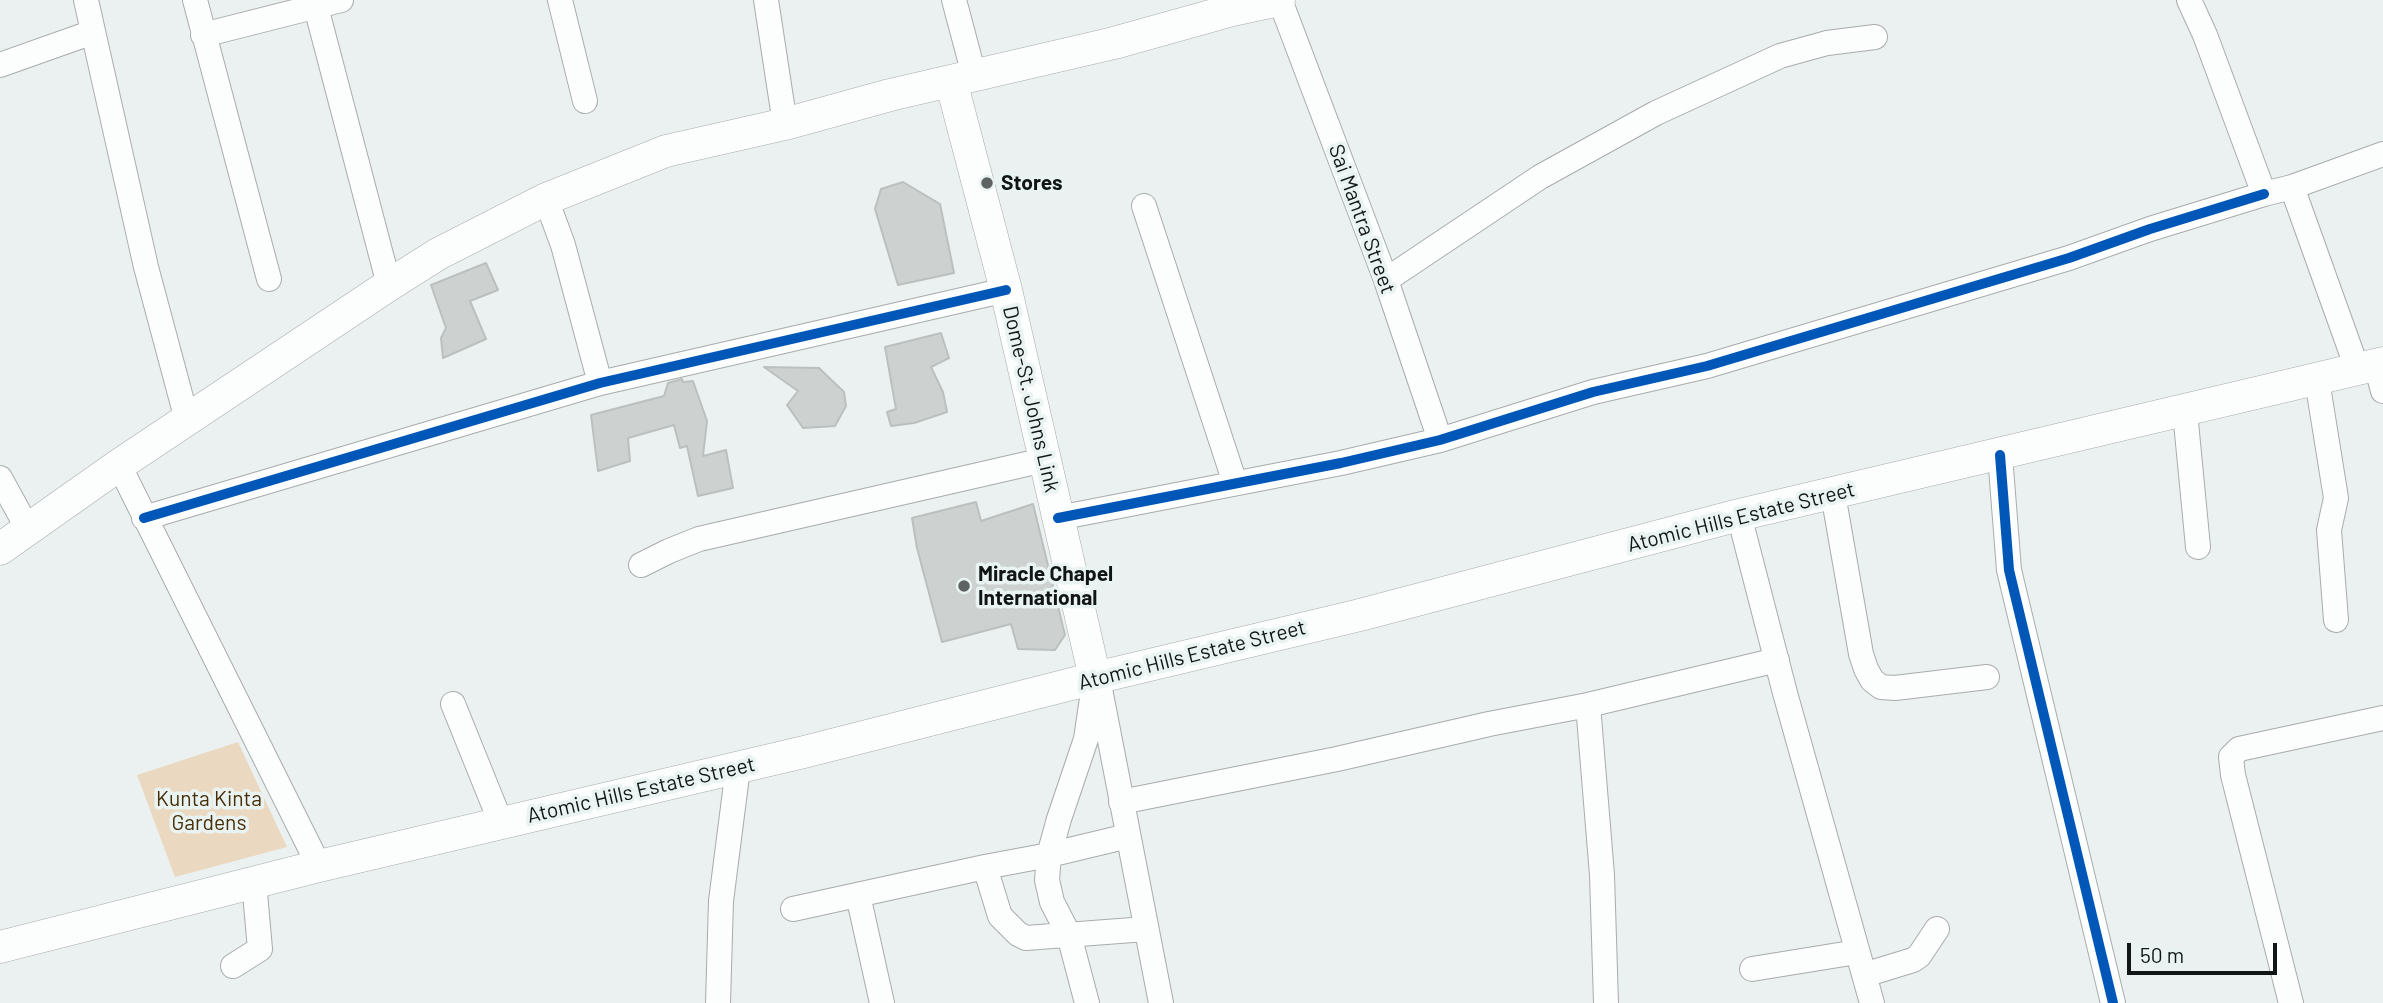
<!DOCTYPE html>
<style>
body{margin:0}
#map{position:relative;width:2383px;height:1003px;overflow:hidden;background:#ebf1f0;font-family:Barlow,sans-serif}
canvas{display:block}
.scale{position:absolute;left:2127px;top:943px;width:150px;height:32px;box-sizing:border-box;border:4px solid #121515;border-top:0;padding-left:9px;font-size:21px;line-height:24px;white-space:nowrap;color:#121515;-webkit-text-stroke:5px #e9f3f2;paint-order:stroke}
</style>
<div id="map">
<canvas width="2383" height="1003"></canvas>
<div class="scale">50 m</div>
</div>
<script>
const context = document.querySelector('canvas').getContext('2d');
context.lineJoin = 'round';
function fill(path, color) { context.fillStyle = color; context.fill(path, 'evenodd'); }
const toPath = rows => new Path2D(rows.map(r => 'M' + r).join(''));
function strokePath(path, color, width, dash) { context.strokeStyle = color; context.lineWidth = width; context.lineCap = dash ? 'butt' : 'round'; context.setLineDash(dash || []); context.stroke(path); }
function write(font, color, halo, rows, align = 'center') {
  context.font = font + ' Barlow,sans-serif'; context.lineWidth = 7; context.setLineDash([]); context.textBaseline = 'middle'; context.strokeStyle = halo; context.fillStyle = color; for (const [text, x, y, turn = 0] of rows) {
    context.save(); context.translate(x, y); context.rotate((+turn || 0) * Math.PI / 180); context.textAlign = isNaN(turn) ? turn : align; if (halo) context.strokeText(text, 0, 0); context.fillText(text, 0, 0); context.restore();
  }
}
fill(toPath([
 [238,742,287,847,175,877,137,775]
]), '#ead9c0');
const building = toPath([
 [903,182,940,204,954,273,898,285,875,209,881,189,903,182],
 [486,263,498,290,470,301,486,339,443,358,441,338,446,328,431,285,486,263],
 [941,333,949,358,931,367,943,392,947,412,914,423,891,426,887,412,896,409,885,347,941,333],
 [764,367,819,368,844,392,846,406,835,426,803,428,787,405,798,391,764,367],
 [682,379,683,382,693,381,707,421,703,456,726,450,733,488,698,496,687,446,680,448,674,425,628,438,630,461,598,471,591,415,664,396,668,383,682,379],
 [976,502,981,521,1033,504,1065,635,1055,650,1018,649,1011,624,942,642,917,548,912,518,976,502]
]);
fill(building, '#cdd2d1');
strokePath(building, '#bbc0bf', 2);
const minor = toPath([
 [86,0,146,267,187,420],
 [195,0,269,279],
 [560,0,585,101],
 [766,0,785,124],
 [954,0,974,75],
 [1280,0,1386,280,1440,440],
 [2189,0,2205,35,2264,194,2292,187,2358,371],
 [316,7,389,285],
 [203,35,341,0],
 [0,65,93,32],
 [2292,187,2383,154],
 [546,199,563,245,600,383],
 [1144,206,1235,483],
 [1386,280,1540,177,1656,113,1780,56,1827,43,1875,37],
 [2376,365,2383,391],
 [2317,380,2336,498,2329,530,2336,620],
 [2185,412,2198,547],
 [2000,455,2009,570,2113,1003],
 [119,465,319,866],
 [0,478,28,529],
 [1833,494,1861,654,1866,669,1872,680,1881,687,1895,688,1987,677],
 [1739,515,1785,693,1872,1003],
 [144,518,600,383,1006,290],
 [1058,518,1341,463,1440,440,1593,392,1707,366,2069,258,2150,229,2264,194],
 [641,565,669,551,699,539,1044,460],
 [1100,689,1161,1003],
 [453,704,501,823],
 [1588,705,1602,875,1606,1003],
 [1121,802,1337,759,1489,724,1588,705,1777,660],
 [985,867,1000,916,1018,934,1026,938,1146,929],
 [858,895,882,1003],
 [793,909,985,867,1049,855,1128,836],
 [233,966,260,949,254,882],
 [1752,969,1857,952],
 [1864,975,1913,960,1919,956,1937,929],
 [718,1003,721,901,738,768],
 [1087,1003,1069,935,1052,902,1047,880,1049,855,1059,819,1086,739,1095,678],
 [2291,1003,2233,775,2231,757,2239,749,2383,718]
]);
const major = toPath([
 [951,81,1006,290,1095,678],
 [0,549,119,465,389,285,438,254,546,199,666,151,785,124,890,95,1114,43,1232,10,1279,0],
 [0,947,319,866,804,752,1095,678,1360,615,1739,515,2383,363]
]);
strokePath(minor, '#a8acac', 26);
strokePath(major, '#a8acac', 33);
strokePath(minor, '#fcfdfd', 24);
strokePath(major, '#fcfdfd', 32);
strokePath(toPath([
 [2000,455,2009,570,2113,1003],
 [144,518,600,383,1006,290],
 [1058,518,1341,463,1440,440,1593,392,1707,366,2069,258,2150,229,2264,194]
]), '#0057b8', 10);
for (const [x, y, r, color] of [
 [987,183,7,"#5e6262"],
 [964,586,7,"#5e6262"]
]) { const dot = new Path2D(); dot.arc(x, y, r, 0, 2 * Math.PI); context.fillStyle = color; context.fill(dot); strokePath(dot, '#e9f3f2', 2.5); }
write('bold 21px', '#121515', '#e9f3f2', [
 ["Stores",1001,183],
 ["Miracle Chapel",978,574],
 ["International",978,598]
], 'left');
write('21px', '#121515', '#e9f3f2', [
 ["Sai Mantra Street",1362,219,70],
 ["Dome-St. Johns Link",1031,399,77],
 ["Atomic Hills Estate Street",1741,517,-14],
 ["Atomic Hills Estate Street",1192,655,-14],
 ["Atomic Hills Estate Street",641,790,-13]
]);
write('21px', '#472e06', '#e9f3f2', [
 ["Kunta Kinta",209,799],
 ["Gardens",209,823]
]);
</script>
